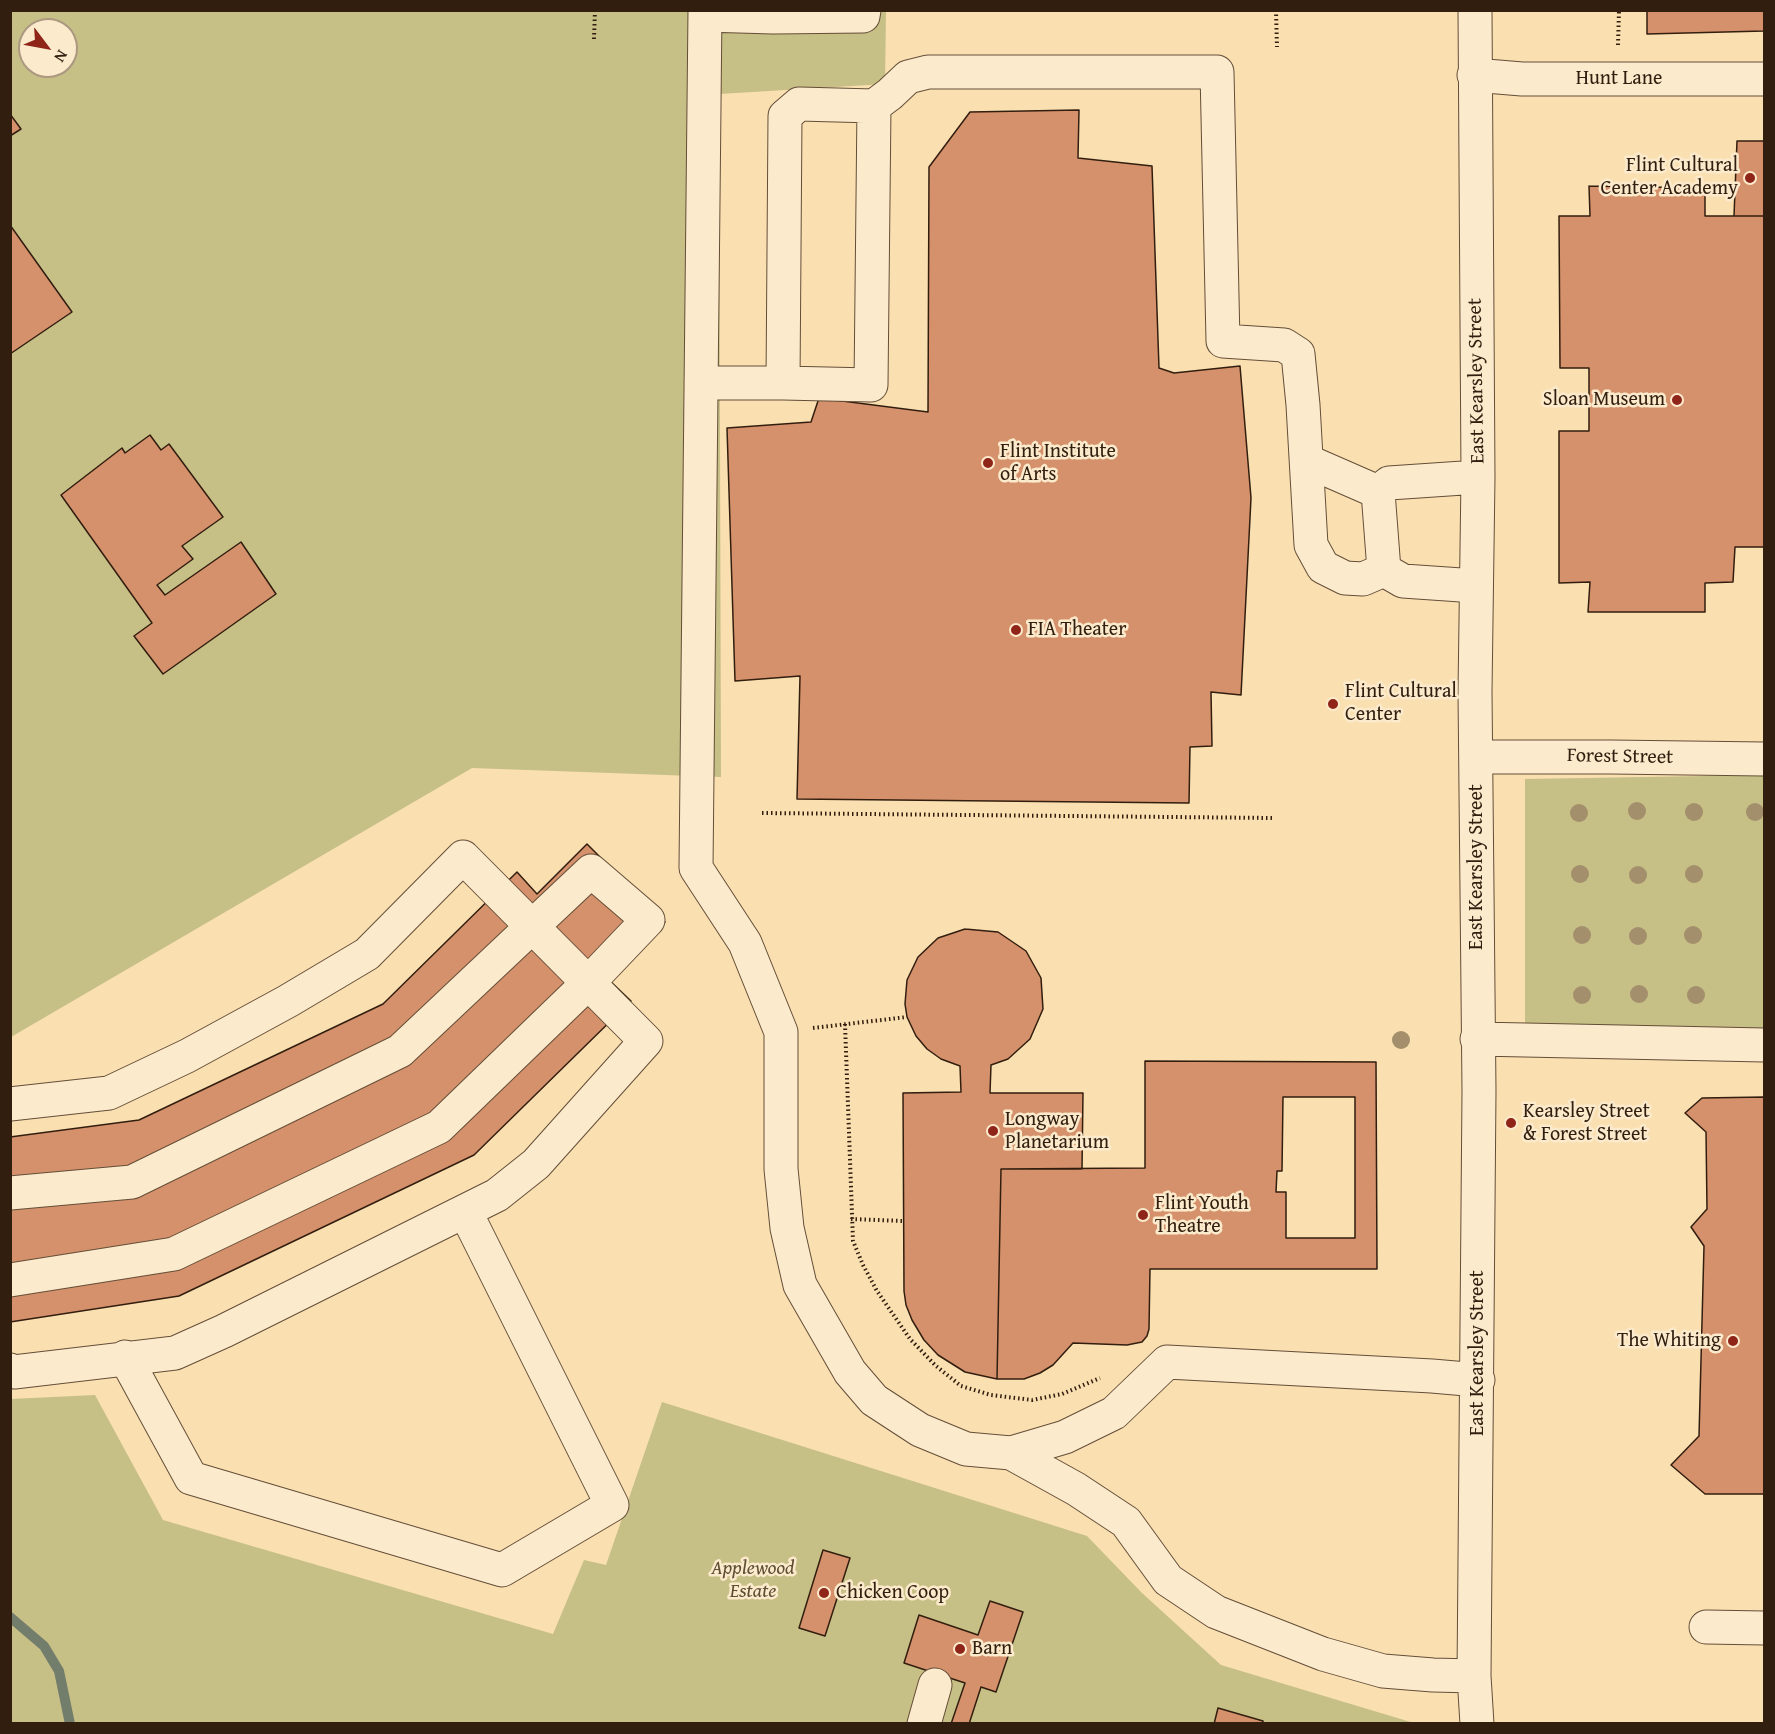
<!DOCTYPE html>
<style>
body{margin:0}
#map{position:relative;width:1775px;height:1734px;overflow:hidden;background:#fadfb1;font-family:"Gentium Book Plus",serif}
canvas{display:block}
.frame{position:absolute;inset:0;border:12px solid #321e0f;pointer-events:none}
.north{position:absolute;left:18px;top:18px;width:60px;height:60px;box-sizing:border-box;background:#fceacc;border:2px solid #ab9880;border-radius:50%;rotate:122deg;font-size:16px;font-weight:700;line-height:24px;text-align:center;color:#321e0f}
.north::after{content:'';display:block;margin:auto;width:21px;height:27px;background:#8f2418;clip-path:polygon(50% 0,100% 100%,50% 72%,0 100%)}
</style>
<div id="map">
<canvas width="1775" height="1734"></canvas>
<div class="frame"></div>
<div class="north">N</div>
</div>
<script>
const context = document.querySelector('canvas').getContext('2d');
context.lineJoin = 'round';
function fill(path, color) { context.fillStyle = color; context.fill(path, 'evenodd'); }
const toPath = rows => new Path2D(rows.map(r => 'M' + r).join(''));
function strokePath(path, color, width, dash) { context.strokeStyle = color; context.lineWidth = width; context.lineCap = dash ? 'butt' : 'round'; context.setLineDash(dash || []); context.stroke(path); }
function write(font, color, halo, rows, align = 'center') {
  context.font = font + ' "Gentium Book Plus",serif'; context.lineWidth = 5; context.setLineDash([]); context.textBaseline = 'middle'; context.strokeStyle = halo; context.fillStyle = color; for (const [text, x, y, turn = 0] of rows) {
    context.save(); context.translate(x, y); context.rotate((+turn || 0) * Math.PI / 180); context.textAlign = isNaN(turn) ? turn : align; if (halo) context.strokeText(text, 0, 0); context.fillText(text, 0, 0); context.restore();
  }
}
fill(toPath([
 [11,11,886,11,885,84,719,94,721,777,472,768,11,1037],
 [30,30,66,30,66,66,30,66],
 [1764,775,1764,1030,1525,1029,1525,779],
 [95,1395,163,1520,553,1634,584,1560,606,1565,662,1402,1087,1536,1142,1593,1221,1665,1414,1723,11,1724,11,1399]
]), '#c6bf86');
strokePath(toPath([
 [10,1617,44,1646,59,1671,70,1724]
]), '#737d6b', 10);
const building = toPath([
 [1647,10,1764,10,1764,31,1647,34,1647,10],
 [1079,110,1078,158,1152,166,1159,368,1174,373,1240,366,1251,498,1241,695,1211,692,1212,746,1190,747,1189,803,797,799,800,676,735,681,727,428,811,422,819,398,928,412,929,167,970,112,1079,110],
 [10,114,21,129,10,136,10,114],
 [1737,141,1764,141,1764,216,1734,216,1737,141],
 [1589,186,1705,188,1705,216,1764,216,1764,547,1735,547,1733,582,1705,583,1705,612,1588,612,1590,582,1559,583,1559,431,1589,431,1589,368,1560,368,1559,216,1590,216,1589,186],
 [10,225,72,312,10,354,10,225],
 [150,435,161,450,169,444,223,517,182,546,193,559,157,585,165,595,241,542,276,594,163,674,134,636,152,623,61,495,122,448,125,453,150,435],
 [587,844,665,922,610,981,631,1001,474,1155,179,1296,10,1322,10,1137,139,1120,383,1004,517,872,537,894,587,844],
 [965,929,998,932,1026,951,1041,978,1043,1009,1030,1039,1008,1059,991,1065,990,1093,1083,1093,1082,1169,1001,1169,997,1379,965,1372,938,1355,924,1340,912,1320,906,1305,904,1291,903,1093,961,1092,960,1066,941,1059,927,1049,916,1036,907,1017,905,1004,907,980,918,957,938,938,965,929],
 [1145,1061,1376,1062,1377,1269,1150,1269,1149,1329,1147,1336,1142,1342,1127,1345,1073,1343,1053,1365,1040,1373,1024,1379,997,1379,1001,1169,1145,1168,1145,1061],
 [1283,1097,1355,1097,1355,1238,1286,1238,1286,1192,1276,1192,1277,1171,1282,1171,1283,1097],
 [1764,1097,1764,1494,1705,1494,1671,1465,1699,1436,1704,1246,1691,1227,1707,1209,1706,1132,1685,1113,1702,1098,1764,1097],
 [823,1550,850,1558,825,1636,799,1628,823,1550],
 [990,1601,1023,1612,996,1692,981,1687,969,1724,951,1724,965,1683,904,1663,919,1615,978,1635,990,1601],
 [1218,1708,1263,1721,1263,1724,1214,1724,1218,1708]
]);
fill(building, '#d5916b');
strokePath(building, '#321e0f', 1.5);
const minor = toPath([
 [705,10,696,868,745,943,781,1032,781,1169,787,1228,800,1285,850,1372,874,1400,920,1430,966,1449,1011,1453,1065,1437,1114,1413,1167,1362,1432,1376,1478,1380],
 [773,10,773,17,863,16,864,10],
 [1475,10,1478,477,1475,692,1479,1091,1474,1676,1477,1724],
 [705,15,773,17],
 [1474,75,1522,79,1764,79],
 [874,106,799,104,785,116,783,383,871,385,874,106,890,94,908,77,928,72,1217,72,1223,341,1284,345,1298,354,1303,405,1311,545,1323,567,1345,578,1363,579,1384,570],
 [701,383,783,383],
 [1307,461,1378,492],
 [1476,586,1403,581,1384,570,1378,492,1389,483,1478,477],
 [1476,757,1611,757,1764,759],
 [1477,1039,1764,1045],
 [10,1104,109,1093,187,1056,288,1001,367,954,463,857,646,1041,536,1164,497,1195,224,1331,175,1353,14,1372,10,1370],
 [10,1193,132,1182,400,1051,591,871,648,920,588,983,439,1127,174,1254,10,1280],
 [125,1357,191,1478,502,1570,612,1505,465,1211],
 [1011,1453,1076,1489,1126,1522,1168,1580,1216,1612,1323,1654,1383,1671,1433,1675,1474,1676],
 [1706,1627,1764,1628],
 [924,1724,935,1685]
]);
strokePath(minor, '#644e38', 35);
strokePath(toPath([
 [1276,10,1277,47],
 [594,39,595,10],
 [1618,45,1619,10],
 [762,813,1274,818],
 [845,1024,853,1241,863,1265,877,1291,910,1339,936,1366,961,1386,991,1395,1032,1400,1062,1394,1100,1378],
 [813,1028,907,1017],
 [851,1219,903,1221]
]), '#321e0f', 4, [1.5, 3]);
strokePath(minor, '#fceacc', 33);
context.fillStyle = '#a48f6c';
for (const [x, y] of [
 [1637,811],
 [1694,812],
 [1755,812],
 [1579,813],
 [1580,874],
 [1694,874],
 [1638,875],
 [1582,935],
 [1693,935],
 [1638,936],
 [1639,994],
 [1582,995],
 [1696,995],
 [1401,1040]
]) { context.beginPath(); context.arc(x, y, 9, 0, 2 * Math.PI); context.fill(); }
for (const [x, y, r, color] of [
 [1750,178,6,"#8f2418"],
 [1677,400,6,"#8f2418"],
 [988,463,6,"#8f2418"],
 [1016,630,6,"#8f2418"],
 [1333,704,6,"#8f2418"],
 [1511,1123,6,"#8f2418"],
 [993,1131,6,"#8f2418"],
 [1143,1215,6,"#8f2418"],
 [1733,1341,6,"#8f2418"],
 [824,1593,6,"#8f2418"],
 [960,1649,6,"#8f2418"]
]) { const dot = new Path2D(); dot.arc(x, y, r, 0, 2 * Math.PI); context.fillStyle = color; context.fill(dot); strokePath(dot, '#fceacc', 2); }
write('20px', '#321e0f', '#fceacc', [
 ["Hunt Lane",1619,79],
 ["East Kearsley Street",1477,381,-91],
 ["Forest Street",1620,757,1],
 ["East Kearsley Street",1477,867,-90],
 ["East Kearsley Street",1478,1353,-90]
]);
write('20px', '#321e0f', '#fceacc', [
 ["Flint Cultural",1738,166,"right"],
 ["Center Academy",1738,189,"right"],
 ["Sloan Museum",1665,400,"right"],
 ["Flint Institute",1000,452],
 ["of Arts",1000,475],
 ["FIA Theater",1028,630],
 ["Flint Cultural",1345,692],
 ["Center",1345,715],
 ["Kearsley Street",1523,1112],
 ["& Forest Street",1523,1135],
 ["Longway",1005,1120],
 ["Planetarium",1005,1143],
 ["Flint Youth",1155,1204],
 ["Theatre",1155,1227],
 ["The Whiting",1721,1341,"right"],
 ["Chicken Coop",836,1593],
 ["Barn",972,1649]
], 'left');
write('italic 20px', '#5e4e33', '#fceacc', [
 ["Applewood",753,1569],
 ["Estate",753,1592]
]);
</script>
